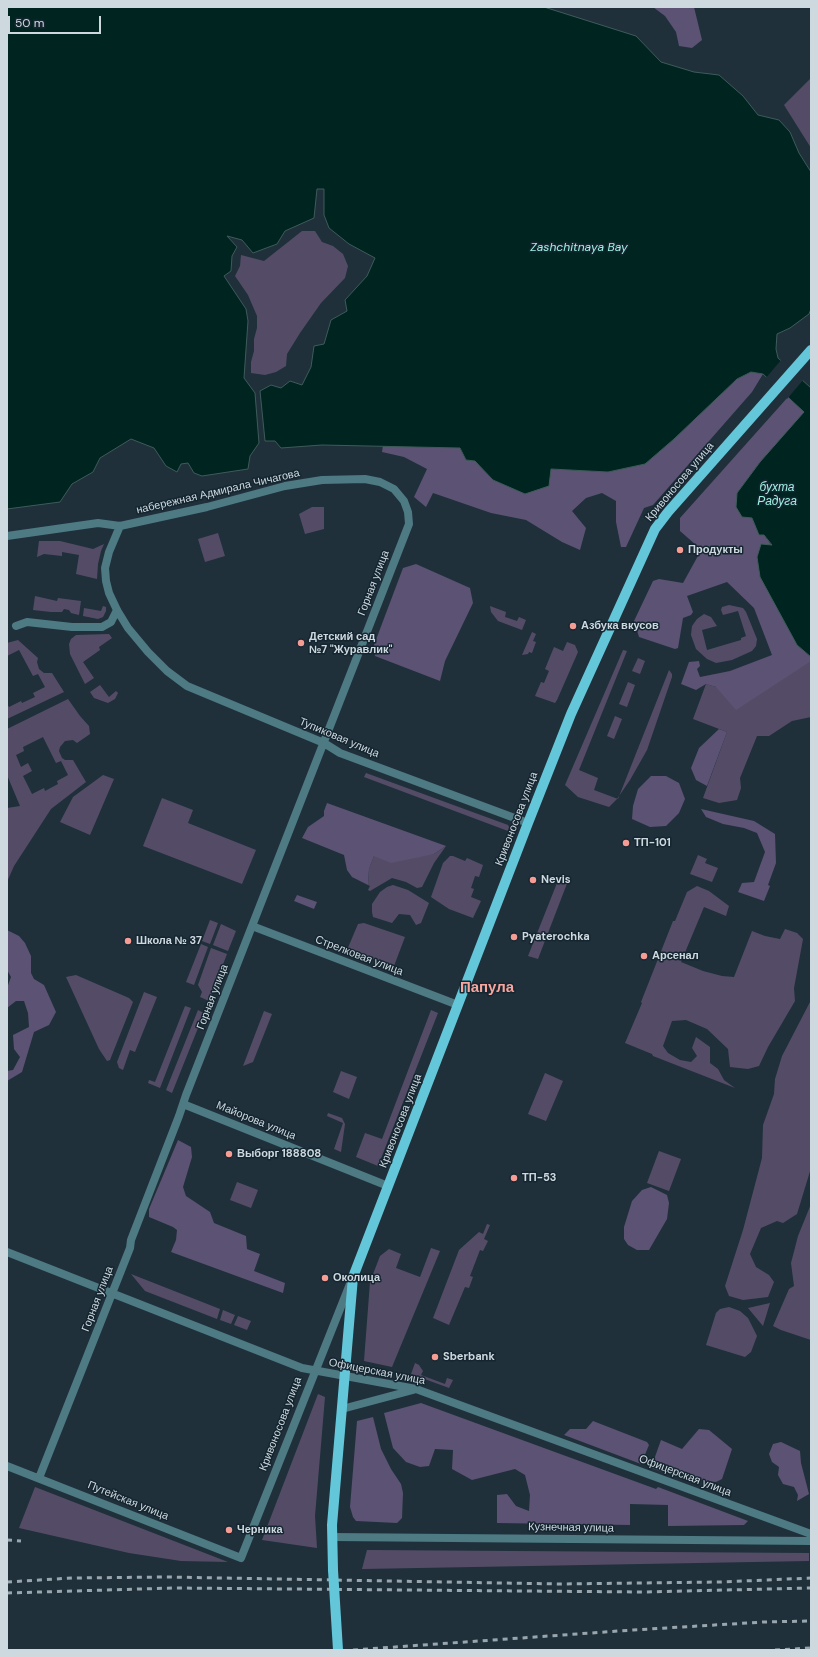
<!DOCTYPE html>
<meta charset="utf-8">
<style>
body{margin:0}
#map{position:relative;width:818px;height:1657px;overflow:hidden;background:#1f303b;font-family:"DM Sans",sans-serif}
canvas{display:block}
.frame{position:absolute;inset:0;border:8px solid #cdd8df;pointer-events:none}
.scale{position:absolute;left:8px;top:16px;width:93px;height:18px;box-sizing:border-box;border:2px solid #cdd8df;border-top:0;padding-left:5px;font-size:12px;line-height:14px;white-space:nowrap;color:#cdd8df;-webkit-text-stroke:3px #152631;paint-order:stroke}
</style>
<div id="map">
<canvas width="818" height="1657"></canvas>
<div class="frame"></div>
<div class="scale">50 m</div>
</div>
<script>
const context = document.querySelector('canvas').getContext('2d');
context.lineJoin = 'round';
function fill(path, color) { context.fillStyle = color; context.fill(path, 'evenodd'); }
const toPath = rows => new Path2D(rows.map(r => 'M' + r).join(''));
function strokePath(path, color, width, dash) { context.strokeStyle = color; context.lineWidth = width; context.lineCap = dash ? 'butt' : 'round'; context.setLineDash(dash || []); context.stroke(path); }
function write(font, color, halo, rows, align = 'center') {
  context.font = font + ' "DM Sans",sans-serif'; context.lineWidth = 3; context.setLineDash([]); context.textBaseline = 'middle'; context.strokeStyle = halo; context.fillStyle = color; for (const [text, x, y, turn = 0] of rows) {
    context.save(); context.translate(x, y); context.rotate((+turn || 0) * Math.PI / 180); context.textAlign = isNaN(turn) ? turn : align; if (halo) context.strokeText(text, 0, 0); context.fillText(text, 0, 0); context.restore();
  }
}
fill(toPath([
 [811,78,811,148,784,105],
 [302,231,315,231,322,242,333,246,343,254,348,266,345,278,321,303,300,333,287,354,286,366,276,372,265,375,251,373,251,362,254,351,254,339,257,328,257,316,248,295,235,276,240,266,241,255,264,261],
 [312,507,324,507,324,529,305,534,299,514],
 [218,533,225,556,205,562,198,539],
 [39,541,60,541,93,549,104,544,101,551,98,564,97,579,76,574,79,555,62,552,62,556,44,554,37,557],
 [35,596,57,601,58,598,81,601,79,615,71,613,69,610,64,609,62,612,51,612,33,610],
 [729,605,743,608,746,612,757,639,756,646,752,651,732,660,716,663,707,659,696,649,691,635,692,626,697,619,704,614,711,617,717,626,702,630,707,650,741,640,741,638,746,636,738,611,723,615,721,610,722,607],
 [103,606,106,607,106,611,103,617,98,619,83,616,84,608,101,611],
 [490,606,506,612,505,617,517,621,519,617,526,620,522,630,498,621,491,612],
 [532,632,536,634,533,641,536,642,532,653,529,652,528,654,522,655],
 [109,634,112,638,99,647,100,650,83,662,94,678,85,684,70,654,69,644,71,639,76,635],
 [18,640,38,658,37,662,39,669,44,673,52,673,64,692,7,719,7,704,9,707,21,701,22,703,35,697,33,693,45,687,38,674,33,676,19,650,7,656,7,643],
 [567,642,575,645,578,652,557,700,555,703,535,696,541,682,544,683,549,671,545,669,554,647,563,651],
 [623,650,627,651,579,770,598,778,594,790,618,799,669,670,672,674,672,677,647,750,630,780,617,799,609,807,578,797,565,785],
 [638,658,645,661,640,674,632,671],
 [811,660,811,717,792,721,769,736,757,736,740,778,741,788,737,800,719,803,703,798,727,732,693,719,706,684,716,687,767,682],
 [628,682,635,685,627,707,619,704],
 [100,685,109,697,116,691,118,693,115,699,108,703,94,698,90,692],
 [68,699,80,716,89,726,90,734,77,743,73,740,65,741,60,747,59,751,62,758,65,760,73,760,86,782,51,809,14,866,7,882,7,808,20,806,7,775,7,729],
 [43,737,56,763,61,761,68,775,57,781,58,784,45,791,44,788,32,794,23,776,32,771,28,763,21,767,16,755,24,751,23,747],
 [615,716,622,719,614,739,607,736],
 [366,773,508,825,509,827,508,831,364,777],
 [103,775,114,779,90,835,60,822,73,797],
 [162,798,193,810,188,823,256,850,242,884,143,846],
 [446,846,434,863,422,887,417,888,406,882,392,878,370,891,368,890,370,886,368,885,369,869,374,856,434,854],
 [698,855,707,859,705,863,718,868,712,882,690,874],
 [450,856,453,856,465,861,467,858,483,865,479,877,475,876,471,888,474,889,471,897,481,901,473,918,449,909,431,897,443,863],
 [559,878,568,881,538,959,528,956],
 [393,885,408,890,429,903,421,923,416,925,410,915,399,914,392,923,373,917,372,912,372,904,380,892,387,887],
 [697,886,709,891,729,906,726,916,704,907,681,962,703,971,722,976,734,977,752,931,765,936,780,939,785,929,797,933,803,939,794,988,795,1001,768,1047,759,1066,748,1069,730,1067,728,1049,707,1029,686,1020,672,1021,663,1046,668,1053,680,1060,691,1062,697,1056,692,1048,696,1037,710,1047,710,1063,718,1069,724,1080,735,1088,653,1056,652,1054,625,1043,642,1003,641,1002,673,921,675,921,687,892],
 [210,920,218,923,210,944,202,941],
 [364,923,405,937,394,966,347,950,358,924],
 [221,924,236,931,228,951,213,945],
 [201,944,208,947,194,985,186,982],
 [211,948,227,954,209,1001,200,997,202,992,198,985],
 [76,975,129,998,133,1002,110,1060,107,1061,99,1049,66,977],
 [144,992,157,997,135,1052,130,1050,123,1070,119,1068,117,1062],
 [810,1002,811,1168,797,1214,783,1223,777,1221,761,1228,750,1254,756,1267,769,1275,774,1282,768,1297,743,1300,729,1296,725,1286,743,1230,762,1158,763,1125,774,1094,775,1079,782,1056],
 [185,1006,191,1008,160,1088,148,1083,149,1080,155,1082],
 [198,1010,204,1013,172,1093,166,1090],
 [431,1010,438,1013,378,1166,356,1157,365,1133,382,1139],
 [264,1011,272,1014,253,1062,243,1066],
 [341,1071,357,1077,349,1099,333,1092],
 [545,1073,563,1081,546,1121,528,1114],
 [328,1113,342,1118,345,1124,341,1152,334,1149,343,1123,327,1116],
 [659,1151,681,1159,669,1191,647,1183],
 [237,1182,258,1190,251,1208,230,1200],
 [811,1204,811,1340,781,1330,773,1326,789,1289,794,1286,791,1263,798,1236],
 [487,1224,490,1225,484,1239,488,1241,483,1251,480,1250,470,1276,473,1277,469,1288,465,1287,449,1325,433,1318,459,1250,479,1232,483,1234],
 [431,1248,440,1251,392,1367,364,1361,370,1282,380,1256,389,1249,401,1254,396,1268,420,1277],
 [131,1274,220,1309,217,1319,145,1291],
 [770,1303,763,1326,748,1308],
 [729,1307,740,1311,748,1318,757,1336,751,1352,745,1357,706,1345,716,1313,720,1309],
 [223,1310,235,1315,231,1324,220,1320],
 [238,1316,251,1321,247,1330,234,1325],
 [415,1363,419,1365,423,1371,421,1375,445,1384,447,1378,453,1380,449,1388,411,1374],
 [318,1394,325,1397,315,1516,317,1548,262,1540],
 [35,1487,228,1562,181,1561,129,1553,19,1528],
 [367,1550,809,1553,809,1561,362,1569]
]), '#544c66');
fill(toPath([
 [653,7,694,7,702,40,692,48,679,46,676,32,665,16],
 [751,372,763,374,752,392,653,505,644,508,626,547,621,547,616,522,616,501,602,493,586,498,572,511,586,528,580,550,562,542,526,520,491,513,433,493,426,507,414,497,427,469,404,457,382,452,383,445,460,448,466,460,475,461,493,480,551,469,608,472,645,464,674,439,737,379],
 [788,397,805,412,760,462,737,493,752,518,759,534,764,535,772,546,761,544,797,645,811,657,811,661,736,710,716,687,706,684,696,690,681,684,689,662,699,661,700,666,697,669,700,677,730,671,772,655,754,608,727,582,687,596,693,612,691,615,683,618,678,648,675,649,639,637,634,621,653,581,659,579,683,583,699,554,696,545,680,531,680,518],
 [416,564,470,588,473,603,445,661,440,681,375,656,374,645,403,568],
 [719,729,727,732,707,786,696,780,691,768,699,748],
 [651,776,666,776,679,783,685,799,679,813,666,826,650,827,632,819,633,806,638,789],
 [327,803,446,846,434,854,391,863,374,856,369,869,368,885,352,877,347,870,344,855,302,838,308,827,324,816,324,811],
 [701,809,754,821,775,834,776,863,768,885,770,886,764,901,738,892,742,883,754,882,765,852,757,833,744,828,723,824,706,817],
 [297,895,317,902,314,909,294,901],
 [7,930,19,936,25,943,31,956,31,973,34,979,44,985,56,1012,49,1025,34,1032,22,1072,7,1081,7,1071,13,1070,20,1057,14,1049,13,1035,29,1027,28,1013,24,1001,16,1001,7,1008,7,988,11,977,7,970],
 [178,1140,191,1147,192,1157,183,1187,186,1196,210,1212,214,1223,246,1236,247,1249,260,1254,254,1271,285,1283,283,1293,171,1252,176,1240,177,1230,173,1227,149,1217,149,1209],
 [651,1187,667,1195,669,1203,667,1219,649,1250,637,1250,628,1245,624,1239,624,1227,632,1201,642,1190],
 [421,1403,656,1489,658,1487,748,1521,744,1525,668,1526,668,1505,630,1504,630,1525,497,1523,497,1495,507,1494,516,1506,529,1511,530,1495,525,1475,515,1469,472,1480,452,1469,453,1450,435,1449,429,1466,420,1467,406,1462,393,1448,384,1413],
 [373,1417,381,1449,391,1469,401,1484,403,1493,402,1518,397,1523,356,1521,353,1517,350,1507,357,1421],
 [593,1421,647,1442,649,1445,641,1464,564,1435,570,1429,586,1429],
 [699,1429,709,1430,732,1449,722,1479,716,1482,705,1481,672,1469,665,1473,651,1468,661,1440,682,1449],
 [781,1442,800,1451,801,1463,809,1494,797,1501,798,1495,794,1487,783,1484,778,1475,779,1467,772,1462,769,1454,773,1444]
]), '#5c5273');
const water = toPath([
 [7,7,544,7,636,36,661,62,694,72,719,75,743,96,758,115,779,120,790,132,799,153,811,172,811,309,809,314,790,328,777,334,776,349,778,358,811,388,811,657,797,645,760,577,757,557,761,544,772,545,764,535,759,535,752,518,742,517,736,507,737,493,760,462,804,412,763,374,751,372,737,379,674,439,645,464,608,472,551,469,549,486,525,494,493,480,475,461,466,460,460,448,322,445,281,448,275,441,265,441,260,391,271,385,281,388,290,381,302,385,311,367,314,346,324,344,331,320,347,311,345,300,367,276,375,258,349,244,329,228,324,215,324,189,317,189,314,218,285,231,277,244,253,253,242,240,227,236,237,247,232,256,231,271,224,276,246,309,248,321,244,378,255,393,259,443,250,456,248,469,202,476,194,473,188,463,181,464,177,472,166,466,154,448,131,439,100,458,93,472,72,484,60,502,7,509,7,7]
]);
fill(water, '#002520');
strokePath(water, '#3e5b59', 1);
fill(toPath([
 [782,359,804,379,787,399,765,379]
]), '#1f303b');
strokePath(toPath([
 [120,526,109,552,105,568,106,581,109,593,117,610,128,628,148,652,167,671,187,686,324,743,340,753,528,823],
 [7,536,98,523,120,526,207,507,285,486,322,480,365,479,380,482,394,489,404,501,408,512,409,524,186,1095,179,1116,131,1240,130,1248,39,1478],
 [16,626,27,622,72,627,102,627,111,622,117,610],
 [252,926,458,1005],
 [183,1104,388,1186],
 [7,1252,302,1368,416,1389,811,1534],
 [342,1409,413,1390],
 [7,1466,241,1558,350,1284],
 [332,1537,811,1541]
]), '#4d7a83', 8);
strokePath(toPath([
 [333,1570,332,1525,353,1277,528,823,571,714,655,529,668,512,811,350]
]), '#63c7d9', 10);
strokePath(toPath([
 [7,1540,21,1541],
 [7,1582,72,1578,166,1577,559,1584,721,1582,811,1578],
 [7,1593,174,1588,642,1592,811,1588],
 [353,1650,633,1630,764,1622,811,1621],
 [775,1650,811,1648]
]), '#99a6ae', 3, [5, 5]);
strokePath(toPath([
 [333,1570,338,1650]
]), '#63c7d9', 10);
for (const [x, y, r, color] of [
 [680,550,4,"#f59c94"],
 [573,626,4,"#f59c94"],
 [301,643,4,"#f59c94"],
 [626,843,4,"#f59c94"],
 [533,880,4,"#f59c94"],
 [514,937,4,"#f59c94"],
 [128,941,4,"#f59c94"],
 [644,956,4,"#f59c94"],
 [229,1154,4,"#f59c94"],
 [514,1178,4,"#f59c94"],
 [325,1278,4,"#f59c94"],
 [435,1357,4,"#f59c94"],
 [229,1530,4,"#f59c94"]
]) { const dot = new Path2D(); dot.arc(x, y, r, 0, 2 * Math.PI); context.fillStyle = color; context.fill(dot); strokePath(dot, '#152631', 1.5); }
write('11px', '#cdd8df', '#152631', [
 ["Кривоносова улица",680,482,-50],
 ["набережная Адмирала Чичагова",218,492,-13],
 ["Горная улица",374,583,-69],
 ["Тупиковая улица",339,738,23],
 ["Кривоносова улица",517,819,-69],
 ["Стрелковая улица",359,956,21],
 ["Горная улица",213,997,-69],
 ["Майорова улица",256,1121,22],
 ["Кривоносова улица",401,1121,-69],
 ["Горная улица",98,1299,-69],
 ["Офицерская улица",377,1372,11],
 ["Кривоносова улица",281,1424,-69],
 ["Офицерская улица",685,1476,21],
 ["Путейская улица",128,1501,22],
 ["Кузнечная улица",571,1528,1]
]);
write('bold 11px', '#cdd8df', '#152631', [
 ["Продукты",688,550],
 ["Азбука вкусов",581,626],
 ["Детский сад",309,637],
 ["№7 \"Журавлик\"",309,650],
 ["ТП-101",634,843],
 ["Nevis",541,880],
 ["Pyaterochka",522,937],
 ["Школа № 37",136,941],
 ["Арсенал",652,956],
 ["Выборг 188808",237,1154],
 ["ТП-53",522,1178],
 ["Околица",333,1278],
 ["Sberbank",443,1357],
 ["Черника",237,1530]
], 'left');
write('italic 12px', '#9ef1e2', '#152631', [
 ["Zashchitnaya Bay",579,248],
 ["бухта",777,488],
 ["Радуга",777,502]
]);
write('bold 15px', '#f8a59d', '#152631', [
 ["Папула",487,988]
]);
</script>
